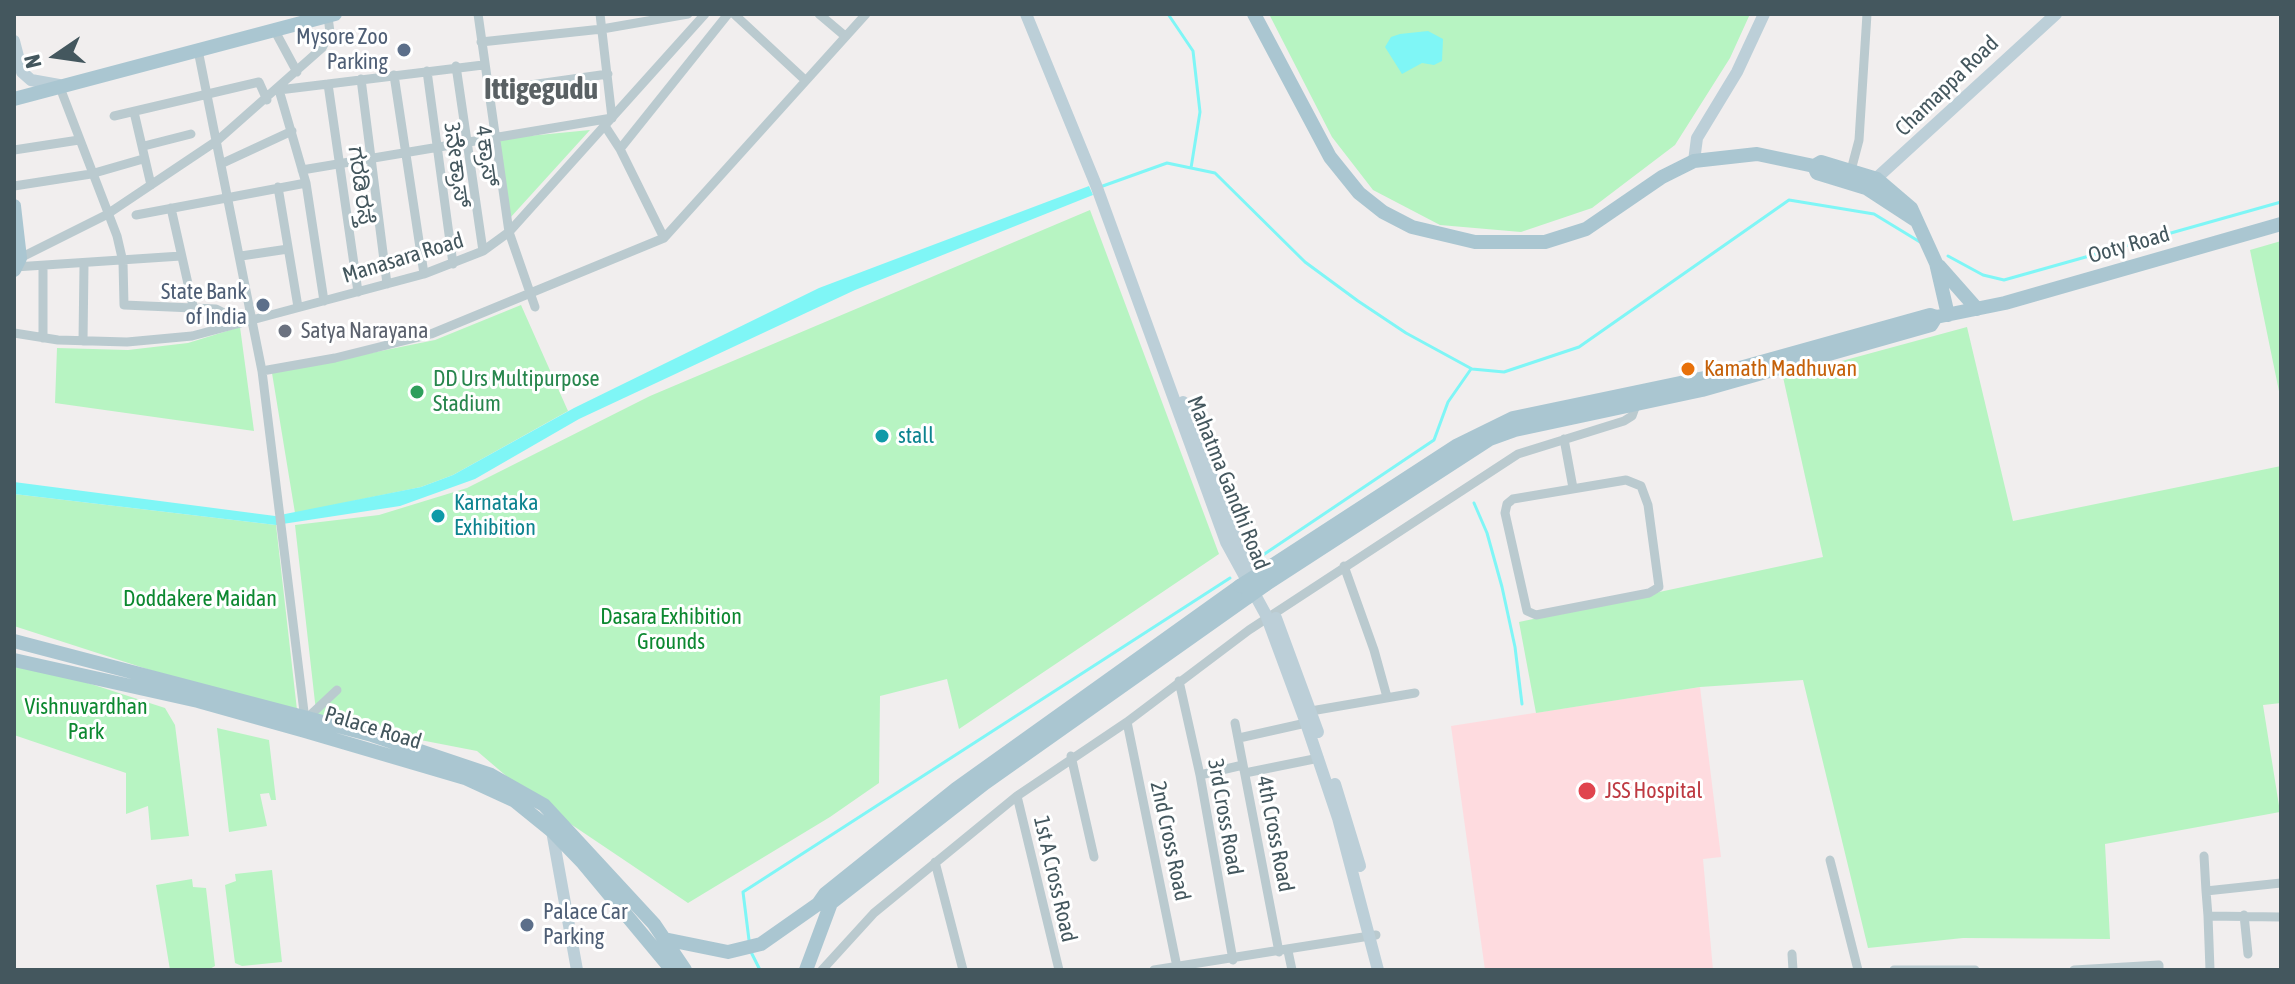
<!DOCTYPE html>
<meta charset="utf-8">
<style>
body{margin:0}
#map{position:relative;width:2295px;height:984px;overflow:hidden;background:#f1eeee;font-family:"Asap Condensed",sans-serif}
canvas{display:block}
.frame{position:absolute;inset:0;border:16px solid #44575e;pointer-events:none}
.north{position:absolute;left:16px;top:16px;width:80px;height:80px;-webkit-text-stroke:6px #fff;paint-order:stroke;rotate:257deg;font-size:22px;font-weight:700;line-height:32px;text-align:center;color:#44575e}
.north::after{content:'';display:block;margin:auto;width:28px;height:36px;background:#44575e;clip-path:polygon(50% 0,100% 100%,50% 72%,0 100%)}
</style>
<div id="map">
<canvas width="2295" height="984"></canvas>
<div class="frame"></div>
<div class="north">N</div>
</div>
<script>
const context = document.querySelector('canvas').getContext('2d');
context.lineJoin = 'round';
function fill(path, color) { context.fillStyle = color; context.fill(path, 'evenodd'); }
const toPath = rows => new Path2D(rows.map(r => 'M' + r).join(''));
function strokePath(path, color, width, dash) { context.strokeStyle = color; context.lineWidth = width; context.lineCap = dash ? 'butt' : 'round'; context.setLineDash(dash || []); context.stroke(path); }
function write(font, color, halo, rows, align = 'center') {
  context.font = font + ' "Asap Condensed","Noto Sans Kannada",sans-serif'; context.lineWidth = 6; context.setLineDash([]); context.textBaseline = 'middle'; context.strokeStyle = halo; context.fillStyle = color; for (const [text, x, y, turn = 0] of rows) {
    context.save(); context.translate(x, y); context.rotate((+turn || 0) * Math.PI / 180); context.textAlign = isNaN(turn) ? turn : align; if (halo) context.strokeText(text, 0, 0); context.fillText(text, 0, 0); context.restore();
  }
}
fill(toPath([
 [1700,687,1721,857,1703,859,1713,970,1485,970,1451,726]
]), '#fedbdf');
fill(toPath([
 [1269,14,1750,14,1730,58,1675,145,1592,208,1521,232,1440,225,1373,190,1332,137],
 [590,130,510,218,498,139],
 [1090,210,1219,554,959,729,947,679,880,696,879,783,830,817,688,903,532,798,477,751,317,720,295,525,379,515,467,488,650,396],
 [2281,241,2281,401,2250,250],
 [521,305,568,411,453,475,421,487,295,513,272,373,435,340],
 [240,327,254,431,55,403,57,348,128,350,188,343],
 [1967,327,2013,521,2281,466,2281,703,2263,705,2280,812,2105,844,2110,939,1963,938,1868,948,1803,680,1700,687,1536,713,1519,622,1823,557,1783,377],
 [14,494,276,525,297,710,289,715,14,626],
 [14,659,165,708,175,725,189,836,151,840,148,806,126,814,126,773,14,735],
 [217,728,269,740,276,800,271,800,269,793,260,794,267,826,229,832],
 [272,870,282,962,242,966,235,963,225,885,236,881,235,874],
 [192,879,193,887,206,888,215,966,208,970,170,970,156,885]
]), '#b7f4c2');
fill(toPath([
 [1428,31,1443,39,1442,61,1434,65,1422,63,1402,74,1385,47,1391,37,1400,34],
 [1089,186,1093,195,855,290,579,419,475,479,400,506,276,525,14,494,14,482,275,516,421,487,453,475,574,408,819,288]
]), '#7ff6f6');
strokePath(toPath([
 [1168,14,1193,51,1200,112,1191,168],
 [1100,187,1167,163,1215,173,1305,262,1358,301,1406,333,1472,369,1504,372,1579,347,1789,200,1874,214,1920,242],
 [1948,256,1983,275,2004,280,2281,202],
 [1474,503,1487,533,1502,587,1515,647,1522,704],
 [1251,563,1434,440,1448,402,1471,369],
 [749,940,743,892,1230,578],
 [751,952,760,970]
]), '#7ff6f6', 3);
strokePath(toPath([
 [478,14,509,232,535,307],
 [734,14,805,80],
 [819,14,845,36],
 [276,33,297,72],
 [481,42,602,29,688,14],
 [198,50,262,371,305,720],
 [456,66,483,251],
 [427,71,453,264],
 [394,75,424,274],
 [361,79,387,284],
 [328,84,358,292],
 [59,85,117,236,123,262,124,305,216,309,228,315,233,325],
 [488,91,608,74],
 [134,112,151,185],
 [114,116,259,82,267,100],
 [605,126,620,149,664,238],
 [144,146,191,134],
 [620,149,728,14],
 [14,150,79,140],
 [223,163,292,131],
 [302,170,612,118,600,14],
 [1850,174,1859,140,1867,14],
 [14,186,91,174,143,159],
 [278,187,298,307],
 [171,208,193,306],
 [136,215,306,183],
 [241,256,288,249],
 [20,258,106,215,218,140,322,48,330,32,328,17],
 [15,267,181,256],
 [324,301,306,183,279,90,483,65],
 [14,333,58,340,127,342,192,336,424,274,483,251,509,232,705,14],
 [43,338,43,266],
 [83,341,84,265],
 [262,371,335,358,431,334,664,238,866,14],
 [1564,439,1573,488],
 [1626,480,1641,486,1648,505,1659,587,1649,593,1536,615,1527,611,1505,513,1507,504,1513,499,1626,480],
 [1344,566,1374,650,1387,697],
 [1179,681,1200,775,1233,960],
 [1311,711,1415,693],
 [305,720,337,690],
 [1127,722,1177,967],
 [1235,723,1279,952],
 [1239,738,1306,723],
 [1071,756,1094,857],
 [1245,773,1319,758],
 [1200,775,1243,765],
 [1017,796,1059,970],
 [2204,856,2206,891],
 [1830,860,1858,970],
 [935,862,963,970],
 [2281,883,2206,891,2208,916,2281,917],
 [2244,915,2248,954],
 [2208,916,2210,970],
 [1288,951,1292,970],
 [1792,954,1793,970],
 [822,970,874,913,1017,796,1127,722,1249,630,1518,454,1624,421,1632,416,1636,405],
 [1154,970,1376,935],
 [1894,970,1975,970],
 [2074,970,2159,965,2159,970]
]), '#bacacf', 9);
strokePath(toPath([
 [1026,14,1096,185,1226,542,1266,615,1306,723,1338,818,1378,970],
 [14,41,22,72,31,80,59,85],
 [1694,161,1697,138,1737,72,1764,14],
 [1869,185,2056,14],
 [1183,402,1250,575],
 [1276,618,1318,732],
 [1335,784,1360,866],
 [552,831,577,970]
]), '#bccfd8', 12);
strokePath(toPath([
 [1254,14,1330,157,1359,193,1383,212,1412,227,1475,242,1545,242,1586,229,1662,177,1694,161,1757,154,1814,166,1821,162,1877,179,1911,208,1936,263,1948,315],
 [14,99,335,14],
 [1814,166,1817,173,1866,188,1915,220],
 [14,206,20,258,14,270],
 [1939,266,1977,309],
 [1259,574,1456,446,1513,418,1704,378,1930,315,1936,317,2005,303,2281,224],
 [1265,585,1490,439,1515,430,1702,390,1931,325,1936,317],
 [14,641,372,735,491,775,544,805,654,924,685,970],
 [14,660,198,701,305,731,465,778,515,801,552,831,583,863,672,970],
 [818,904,831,903,985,783,1248,597],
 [664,939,728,952,761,944,818,904,825,894,956,789,1240,586],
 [806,970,831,903,827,896]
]), '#aac6d1', 14);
strokePath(toPath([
 [1240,586,1259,574],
 [1248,597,1265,585]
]), '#aac6d1', 14);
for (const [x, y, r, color] of [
 [404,50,8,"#5c6f8a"],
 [263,305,8,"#5c6f8a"],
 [285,331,8,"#6b7280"],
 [1688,369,8,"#e8710a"],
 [417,392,8,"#2e9e5b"],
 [882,436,8,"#0f9aa8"],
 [438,516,8,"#0f9aa8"],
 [1587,791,10,"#e0444e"],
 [527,925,8,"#5c6f8a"]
]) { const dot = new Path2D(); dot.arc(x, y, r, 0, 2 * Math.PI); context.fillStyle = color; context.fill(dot); strokePath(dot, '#fff', 3); }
write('22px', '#4e5e75', '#fff', [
 ["Mysore Zoo",388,37],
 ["Parking",388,62],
 ["State Bank",247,292],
 ["of India",247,317],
 ["Palace Car",543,912,"left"],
 ["Parking",543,937,"left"]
], 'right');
write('22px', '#44575e', '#fff', [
 ["Chamappa Road",1947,86,-44],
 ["4 ಕ್ರಾಸ್",487,156,82],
 ["3ನೆೇ ಕ್ರಾಸ್",457,165,82],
 ["ಗರಡಿ ರಸ್ತೆ",361,186,82],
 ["Ooty Road",2129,245,-16],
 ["Manasara Road",403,258,-17],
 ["Mahatma Gandhi Road",1228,483,68],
 ["Palace Road",373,728,17],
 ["3rd Cross Road",1225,817,80],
 ["4th Cross Road",1275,834,79],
 ["2nd Cross Road",1170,841,78],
 ["1st A Cross Road",1055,879,77]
]);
write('22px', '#5b616d', '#fff', [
 ["Satya Narayana",301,331]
], 'left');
write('22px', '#c56008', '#fff', [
 ["Kamath Madhuvan",1704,369]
], 'left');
write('22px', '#27864d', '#fff', [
 ["DD Urs Multipurpose",433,379],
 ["Stadium",433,404]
], 'left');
write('22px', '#0d838f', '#fff', [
 ["stall",898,436],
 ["Karnataka",454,503],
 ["Exhibition",454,528]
], 'left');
write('22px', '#0c8830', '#fff', [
 ["Doddakere Maidan",200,599],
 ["Dasara Exhibition",671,617],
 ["Grounds",671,642],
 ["Vishnuvardhan",86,707],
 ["Park",86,732]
]);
write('22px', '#be3a42', '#fff', [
 ["JSS Hospital",1605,791]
], 'left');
write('bold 30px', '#5a6164', '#fff', [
 ["Ittigegudu",541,90]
]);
</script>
